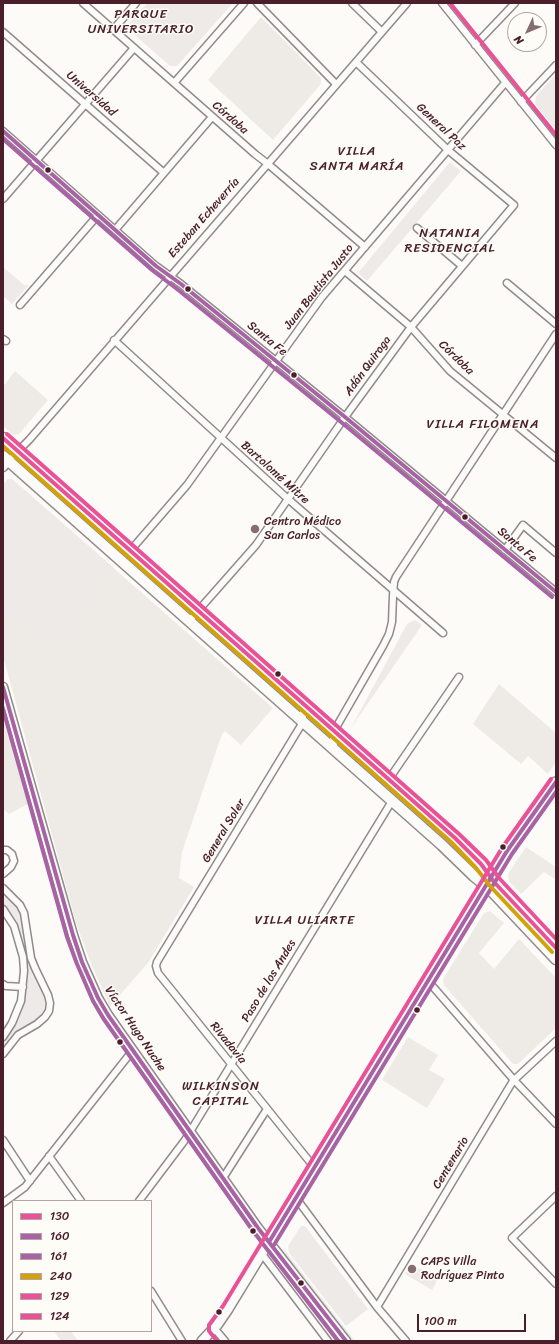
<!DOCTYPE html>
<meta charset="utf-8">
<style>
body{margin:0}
#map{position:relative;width:559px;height:1344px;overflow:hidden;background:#fcfbf8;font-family:Sriracha,sans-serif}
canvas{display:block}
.frame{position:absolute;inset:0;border:4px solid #4a1f2b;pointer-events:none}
.legend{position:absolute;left:12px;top:1200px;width:140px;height:132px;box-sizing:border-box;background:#fdfcf7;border:1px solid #b5a4a5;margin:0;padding:5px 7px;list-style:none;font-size:12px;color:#4a1f2b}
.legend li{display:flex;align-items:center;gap:8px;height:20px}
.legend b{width:20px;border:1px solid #b5a4a5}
.north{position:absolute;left:507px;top:12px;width:40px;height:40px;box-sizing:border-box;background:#fdfcf7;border:1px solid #b5a4a5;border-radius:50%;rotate:226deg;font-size:11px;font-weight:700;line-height:16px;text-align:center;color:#4a1f2b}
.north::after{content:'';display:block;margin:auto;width:14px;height:18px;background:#886c73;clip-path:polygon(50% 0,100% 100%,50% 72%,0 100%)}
.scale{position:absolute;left:417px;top:1314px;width:109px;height:18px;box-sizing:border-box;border:2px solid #4a1f2b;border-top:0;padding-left:5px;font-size:12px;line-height:14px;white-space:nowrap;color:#4a1f2b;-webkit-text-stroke:3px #fdfcf7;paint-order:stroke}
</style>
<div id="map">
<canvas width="559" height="1344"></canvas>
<div class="frame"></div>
<ul class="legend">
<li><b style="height:5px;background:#e95297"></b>130</li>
<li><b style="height:5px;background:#a863a4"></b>160</li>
<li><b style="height:5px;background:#a863a4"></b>161</li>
<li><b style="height:5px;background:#d2a20b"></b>240</li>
<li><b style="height:5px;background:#e95297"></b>129</li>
<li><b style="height:5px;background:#e95297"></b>124</li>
</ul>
<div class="north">N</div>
<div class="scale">100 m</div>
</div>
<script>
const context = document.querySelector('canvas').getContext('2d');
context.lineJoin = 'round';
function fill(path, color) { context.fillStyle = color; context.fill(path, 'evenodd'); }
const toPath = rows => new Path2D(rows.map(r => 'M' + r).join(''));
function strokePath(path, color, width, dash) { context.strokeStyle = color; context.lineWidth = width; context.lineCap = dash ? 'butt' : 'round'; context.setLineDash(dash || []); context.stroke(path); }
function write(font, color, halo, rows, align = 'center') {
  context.font = font + ' Sriracha,sans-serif'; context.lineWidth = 3; context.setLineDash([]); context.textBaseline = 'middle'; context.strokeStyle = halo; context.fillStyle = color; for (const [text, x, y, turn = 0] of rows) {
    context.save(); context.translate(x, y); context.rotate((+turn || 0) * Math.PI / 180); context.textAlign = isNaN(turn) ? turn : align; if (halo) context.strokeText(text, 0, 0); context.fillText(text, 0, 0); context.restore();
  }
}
fill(toPath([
 [261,17,321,78,321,84,273,140,208,80],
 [15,371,48,400,19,434,13,435,3,426,3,383,5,384],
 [8,479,12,479,273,708,241,745,225,731,222,734,182,852,179,878,194,887,148,963,110,1006,92,966,76,923,3,656,3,484],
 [499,684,556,733,556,762,548,774,528,756,521,764,473,724],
 [3,712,28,804,9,814,3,809],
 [526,847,556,867,556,878,555,879,544,872,521,894,509,881,508,874],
 [490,911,504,923,479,953,494,969,519,939,556,978,556,1028,518,1064,513,1064,444,985,443,979,484,913],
 [408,1037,438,1055,429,1070,445,1079,427,1108,382,1080],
 [412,1264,438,1279,432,1290,405,1274]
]), '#eeebe7');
fill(toPath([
 [147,3,233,3,177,66,170,66,130,31,129,23],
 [556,74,556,130,535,104,536,96],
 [450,162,461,171,367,281,358,273],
 [3,267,24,285,29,285,12,304,3,296],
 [8,479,12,479,113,567,61,654,3,610,3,484],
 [415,620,422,625,351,728,407,624],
 [3,892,21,912,28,958,47,997,47,1008,38,1020,15,1035,3,1049,3,1042,14,1026,23,1004,25,994,27,969,26,959,17,925,13,917,3,905],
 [301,1226,305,1226,368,1309,346,1326,289,1253,288,1246],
 [283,1248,355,1341,352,1341,285,1254],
 [276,1262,278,1263,338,1341,335,1341,276,1264],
 [54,1331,71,1331,78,1341,61,1341]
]), '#eeeae8');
const minor = toPath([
 [83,3,255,154,268,164,365,247],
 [257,3,336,84],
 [352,3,382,32],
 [442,3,556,145],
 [113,30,136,3],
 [3,32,164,173],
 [475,45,515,3],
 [174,83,244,3],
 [521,102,556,65],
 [3,131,156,266,181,284,345,417,556,592],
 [3,199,134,48],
 [417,228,462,266],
 [115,230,212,117],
 [345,271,411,327,450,371,556,458],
 [507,283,556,324],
 [20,305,98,215],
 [3,339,6,341],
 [114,340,288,499,443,633],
 [8,461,29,440,407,3],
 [505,550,523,525,556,553],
 [130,551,187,485,322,297,505,83],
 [189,621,256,545,345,417,411,327,514,205,448,150,356,62],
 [303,703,303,722,157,962,156,966,158,973,314,1167],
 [335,750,333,740,334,731,383,646,389,634,392,622,393,596,394,582,396,577,556,334],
 [389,779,459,677],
 [3,850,7,850,12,854,14,861,11,867,3,874],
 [3,888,20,905,24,913,31,958,35,968,48,995,50,1003,49,1011,45,1017,37,1024,18,1035,3,1054],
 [3,909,14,926,23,957,24,971,21,1001,12,1023,3,1037],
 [428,981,514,1080,556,1124],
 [3,984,6,986,23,987],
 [3,1140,30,1181],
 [49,1156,81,1201],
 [223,1178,267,1109],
 [556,1196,512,1238,556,1284],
 [296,1198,377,1307,406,1341],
 [139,1201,185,1140,392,801],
 [3,1203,25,1187,133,1050],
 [262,1254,328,1341],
 [151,1291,182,1341],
 [377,1307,513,1081,556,1041],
 [214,1328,225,1341],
 [10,1341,19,1331]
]);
const tertiary = toPath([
 [3,467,8,461],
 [3,687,73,935,82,962,98,998,108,1015,258,1228,346,1341]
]);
const secondary = toPath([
 [202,1341,217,1325,228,1309,507,851,556,782]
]);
const primary = toPath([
 [3,438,455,838,481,864,494,882,556,948],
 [3,456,442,845,474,876,489,888,556,959]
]);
strokePath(minor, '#928a8b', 9);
strokePath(tertiary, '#928a8b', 11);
strokePath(secondary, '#928a8b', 12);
strokePath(primary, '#928a8b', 13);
strokePath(minor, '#fbfbf9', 6);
strokePath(tertiary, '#fbfbf9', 8);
strokePath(secondary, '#fbfbf9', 9);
strokePath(primary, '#fbfbf9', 10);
strokePath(toPath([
 [3,438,455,838,481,864,494,882,556,948]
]), '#e95297', 4);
strokePath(toPath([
 [3,131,156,266,181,284,345,417,556,592],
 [3,687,73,935,82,962,98,998,108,1015,258,1228,346,1341],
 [269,1242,507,851,556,782]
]), '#a863a4', 4);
strokePath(toPath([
 [3,139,152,270,177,289,341,422,552,597],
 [3,709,67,937,77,964,93,1001,103,1018,253,1231,338,1341],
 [274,1245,512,854,556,792]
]), '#a863a4', 4);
strokePath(toPath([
 [3,446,451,842,476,868,490,886,552,952]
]), '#d2a20b', 4);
strokePath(toPath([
 [7,434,459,834,486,860,499,878,556,939]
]), '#e95297', 4);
strokePath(toPath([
 [450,3,556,135],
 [217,1341,209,1331,209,1325,223,1306,502,848,551,779]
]), '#e95297', 4);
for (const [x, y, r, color] of [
 [48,170,3.5,"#4a1f2b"],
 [188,289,3.5,"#4a1f2b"],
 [294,375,3.5,"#4a1f2b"],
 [465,517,3.5,"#4a1f2b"],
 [255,529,5,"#886c73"],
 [278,674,3.5,"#4a1f2b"],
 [503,847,3.5,"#4a1f2b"],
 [417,1010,3.5,"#4a1f2b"],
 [120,1042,3.5,"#4a1f2b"],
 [253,1231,3.5,"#4a1f2b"],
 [412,1269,5,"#886c73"],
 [301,1283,3.5,"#4a1f2b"],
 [219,1312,3.5,"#4a1f2b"]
]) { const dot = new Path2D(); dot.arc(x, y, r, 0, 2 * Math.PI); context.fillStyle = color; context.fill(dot); strokePath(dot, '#fdfcf7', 1.5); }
write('12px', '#4a1f2b', '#fdfcf7', [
 ["Universidad",91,94,41],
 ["Córdoba",230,118,41],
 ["General Paz",441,127,43],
 ["Esteban Echeverría",204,218,-49],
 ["Juan Bautista Justo",319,287,-52],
 ["Santa Fe",267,339,39],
 ["Córdoba",456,358,44],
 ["Adán Quiroga",368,366,-54],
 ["Bartolomé Mitre",275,473,42],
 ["Santa Fe",517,545,40],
 ["General Soler",224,831,-59],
 ["Paso de los Andes",269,981,-59],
 ["Víctor Hugo Nuche",135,1029,56],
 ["Rivadavia",228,1043,51],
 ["Centenario",451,1163,-59]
]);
write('12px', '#4a1f2b', '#fdfcf7', [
 ["Centro Médico",264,522],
 ["San Carlos",264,536],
 ["CAPS Villa",421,1262],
 ["Rodríguez Pinto",421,1276]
], 'left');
context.letterSpacing = '1px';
write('13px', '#4a1f2b', '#fdfcf7', [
 ["PARQUE",141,15],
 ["UNIVERSITARIO",141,30],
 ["VILLA",357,152],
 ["SANTA MARÍA",357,167],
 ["NATANIA",450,234],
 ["RESIDENCIAL",450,249],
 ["VILLA FILOMENA",483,425],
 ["VILLA ULIARTE",305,921],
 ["WILKINSON",221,1087],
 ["CAPITAL",221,1102]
]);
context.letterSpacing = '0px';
</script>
